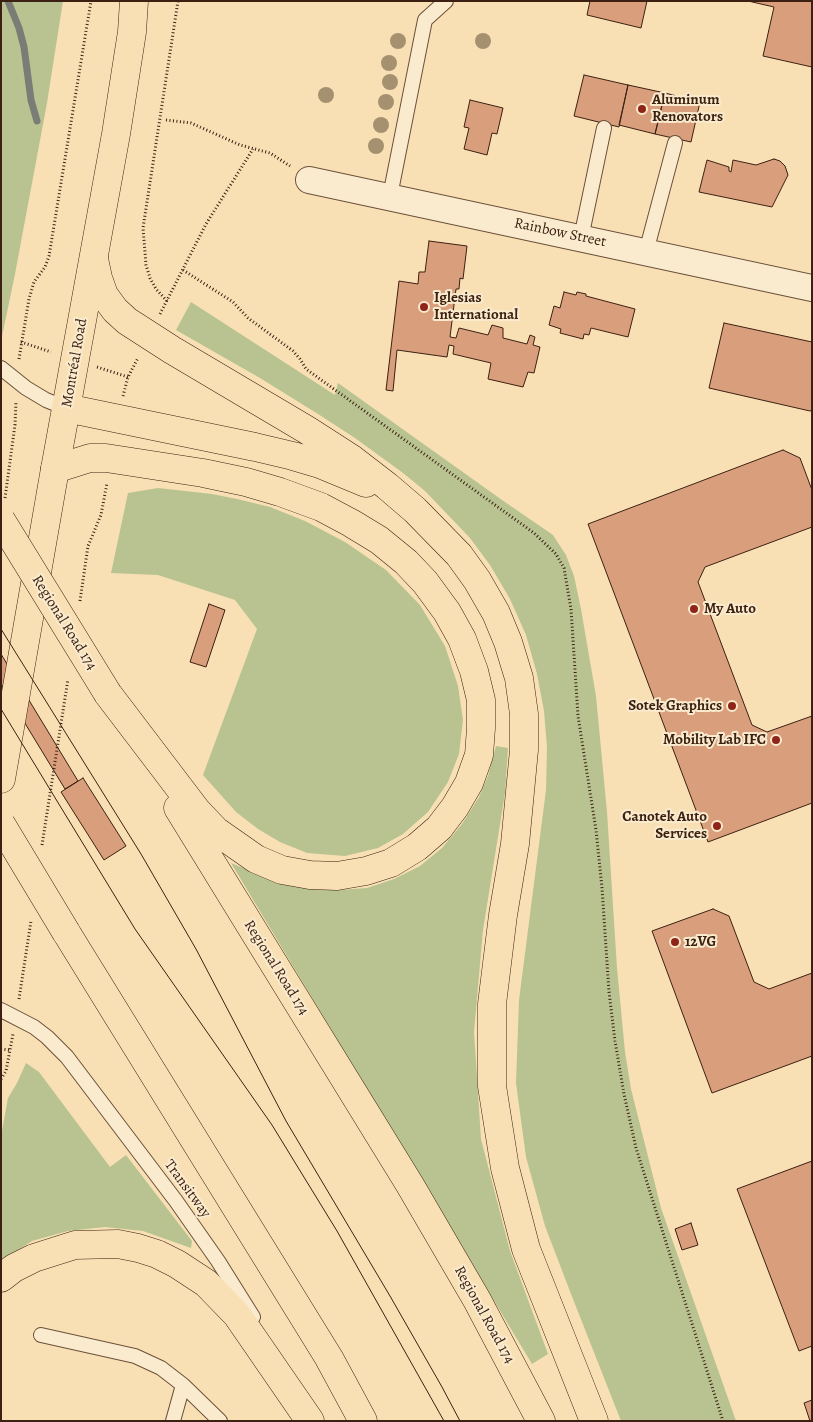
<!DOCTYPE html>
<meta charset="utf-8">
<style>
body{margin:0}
#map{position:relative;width:813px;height:1422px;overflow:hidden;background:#f8e0b4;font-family:Alegreya,serif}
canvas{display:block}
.frame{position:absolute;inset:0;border:2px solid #3c2012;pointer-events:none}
</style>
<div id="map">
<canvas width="813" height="1422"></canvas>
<div class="frame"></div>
</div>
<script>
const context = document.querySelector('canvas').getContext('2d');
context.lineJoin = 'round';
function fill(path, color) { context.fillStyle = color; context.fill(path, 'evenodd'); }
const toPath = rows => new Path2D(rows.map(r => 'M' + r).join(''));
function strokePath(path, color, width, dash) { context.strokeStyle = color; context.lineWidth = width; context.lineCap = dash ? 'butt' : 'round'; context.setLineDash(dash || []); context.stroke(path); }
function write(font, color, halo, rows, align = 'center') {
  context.font = font + ' Alegreya,serif'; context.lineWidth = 4; context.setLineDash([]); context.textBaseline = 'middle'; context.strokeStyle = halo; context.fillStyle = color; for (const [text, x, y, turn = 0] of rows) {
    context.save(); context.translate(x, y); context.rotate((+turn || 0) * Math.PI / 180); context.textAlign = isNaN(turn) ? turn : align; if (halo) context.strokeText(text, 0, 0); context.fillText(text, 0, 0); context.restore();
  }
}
fill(toPath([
 [1,1,63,1,47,103,15,274,1,341],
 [191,302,335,395,338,383,502,500,553,535,566,555,574,576,581,609,596,696,607,812,617,968,625,1052,631,1089,661,1208,736,1421,621,1421,571,1294,545,1226,526,1157,516,1083,519,1000,546,790,547,747,544,711,537,674,526,635,510,599,490,565,470,538,425,491,403,473,355,438,318,414,260,378,176,330],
 [158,488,212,494,237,499,270,507,305,521,345,542,386,570,420,605,445,646,458,686,463,720,459,754,448,782,428,812,403,834,378,848,345,856,307,853,280,842,258,829,236,812,203,775,257,629,235,600,158,575,111,573,128,493],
 [496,746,508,748,505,793,483,930,474,1032,481,1139,510,1251,548,1354,532,1364,231,863,258,874,311,888,339,890,367,888,394,879,420,866,442,848,462,824,479,797,488,776],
 [26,1063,39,1072,110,1167,126,1155,192,1241,191,1248,143,1231,105,1227,68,1231,32,1241,1,1261,1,1136,8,1098,17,1083]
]), '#b8c391');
strokePath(toPath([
 [8,1,19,28,24,47,31,100,37,121]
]), '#7a7c76', 7);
const building = toPath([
 [590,1,647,1,641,28,587,15,590,1],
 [748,1,812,1,812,67,763,56,774,7,748,1],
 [584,75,628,85,619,127,574,116,584,75],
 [628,85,665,93,655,134,619,125,628,85],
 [665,93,700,102,691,142,655,134,665,93],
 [470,100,503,108,497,134,492,133,487,155,464,149,469,128,464,127,470,100],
 [774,159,780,161,785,166,788,175,772,207,699,192,707,160,729,167,729,171,731,172,733,160,756,165,774,159],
 [429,241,467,246,463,279,460,278,459,289,456,289,450,337,456,338,459,328,488,335,492,325,503,328,503,338,527,344,530,335,535,337,533,345,540,347,534,373,528,372,523,387,488,379,491,363,453,354,454,346,449,345,447,357,397,350,393,391,386,390,399,281,418,284,419,272,425,272,429,241],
 [564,292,576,295,577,292,586,294,586,296,635,309,628,337,591,328,589,335,584,334,583,339,560,333,561,329,549,325,554,306,560,308,564,292],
 [724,323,812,342,812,410,810,411,709,388,724,323],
 [783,450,800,458,812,490,812,527,705,567,698,582,752,725,767,732,812,716,812,803,708,842,588,524,783,450],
 [209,604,225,610,206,667,190,662,209,604],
 [1,654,78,781,65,789,1,684,1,654],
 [83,778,126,846,104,860,61,792,83,778],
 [713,909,729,916,754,982,769,989,812,973,812,1056,712,1093,652,931,713,909],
 [812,1161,812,1346,799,1351,737,1189,812,1161],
 [691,1223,698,1245,682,1250,675,1229,691,1223],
 [812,1400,812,1421,810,1421,804,1403,812,1400]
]);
fill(building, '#d99e7c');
strokePath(building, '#3c2012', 1);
const service = toPath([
 [390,196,425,20,446,1],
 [581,238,604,128],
 [646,252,675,143],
 [1,368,26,388,46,400,66,408],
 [1,1010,34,1027,47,1037,67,1057,176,1201,218,1261,253,1317],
 [41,1335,135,1356,161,1368,183,1385],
 [173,1421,183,1385,220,1421]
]);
const minor = toPath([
 [309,180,812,288]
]);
const primary = toPath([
 [1,779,55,469,116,134,132,32,134,1]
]);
const motorway = toPath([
 [94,259,98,278,104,295,115,310,127,321,172,350,307,430,352,459,387,486,415,510,459,555,477,580,496,613,508,642,519,678,524,714,524,750,515,844,503,915,492,1004,492,1086,505,1168,526,1249,594,1421],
 [66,408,255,447,293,456,320,464,366,483],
 [55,469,90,458,106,458,203,473,246,482,280,492,321,507,351,523,379,540,406,562,425,582,447,612,462,639,474,671,481,700,481,728,479,755,469,783,455,807,439,828,417,847,391,863,366,871,337,876,310,875,282,870,256,859,216,831,197,811,108,694],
 [178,808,410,1185,477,1300,541,1421],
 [66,932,329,1358,363,1421],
 [1,1278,14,1268,34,1258,75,1245,118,1244,138,1248,157,1254,177,1264,206,1283,237,1315,310,1421]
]);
strokePath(service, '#6b503a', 16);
strokePath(minor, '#6b503a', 28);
strokePath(primary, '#3c2012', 29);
strokePath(motorway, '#3c2012', 29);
strokePath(toPath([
 [166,120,191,123,240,145,270,153,290,166],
 [183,270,233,302,248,318,293,351,300,359,306,369,534,533,556,554,564,568,571,609,578,716,596,830,602,888,609,992,615,1041,624,1094,636,1148,723,1421],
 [167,301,156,289,150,278,146,265,143,228,178,1],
 [160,314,206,224,253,149],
 [21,342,51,352],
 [19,359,29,299,34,282,45,267,49,256,91,1],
 [97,367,128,377],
 [123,396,128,377,138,358],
 [5,498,15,425,16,402],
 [80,601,88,546,101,515,107,483],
 [42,845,68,679],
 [19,999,31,921],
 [1,1049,10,1050],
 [1,1079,6,1071,13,1034]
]), '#3c2012', 3, [1, 2.5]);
strokePath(service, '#faebce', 14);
strokePath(minor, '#faebce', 26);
strokePath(primary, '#f8e0b4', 28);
strokePath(motorway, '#f8e0b4', 28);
strokePath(toPath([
 [1,629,141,854,196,949,286,1121,390,1296,442,1387,460,1421],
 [1,709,135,929,272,1125,337,1231,444,1421]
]), '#3c2012', 1);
const motorwayBridge = toPath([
 [1,520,108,694],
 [1,824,66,932]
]);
strokePath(motorwayBridge, '#3c2012', 29, []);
strokePath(motorwayBridge, '#f8e0b4', 28);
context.fillStyle = '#a59170';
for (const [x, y] of [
 [398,41],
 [483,41],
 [389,63],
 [390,82],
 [326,95],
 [386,102],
 [381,125],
 [376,146]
]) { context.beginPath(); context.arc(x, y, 8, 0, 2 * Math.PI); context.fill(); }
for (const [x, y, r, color] of [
 [642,109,5,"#8f2418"],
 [424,307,5,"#8f2418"],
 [694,609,5,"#8f2418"],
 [732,706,5,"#8f2418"],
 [776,740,5,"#8f2418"],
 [717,826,5,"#8f2418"],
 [675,942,5,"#8f2418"]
]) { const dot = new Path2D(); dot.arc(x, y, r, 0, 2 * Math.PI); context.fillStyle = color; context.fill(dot); strokePath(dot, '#faebce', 2); }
write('bold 15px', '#3c2012', '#faebce', [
 ["Aluminum",652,100],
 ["Renovators",652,117],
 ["Iglesias",434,298],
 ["International",434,315],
 ["My Auto",704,609],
 ["Sotek Graphics",722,706,"right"],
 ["Mobility Lab IFC",766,740,"right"],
 ["Canotek Auto",707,817,"right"],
 ["Services",707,834,"right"],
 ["12VG",685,942]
], 'left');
write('15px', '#3c2012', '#faebce', [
 ["Rainbow Street",560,233,12],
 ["Montréal Road",75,363,-80],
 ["Regional Road 174",64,623,58],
 ["Regional Road 174",276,968,58],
 ["Transitway",187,1189,54],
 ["Regional Road 174",484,1315,61]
]);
</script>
